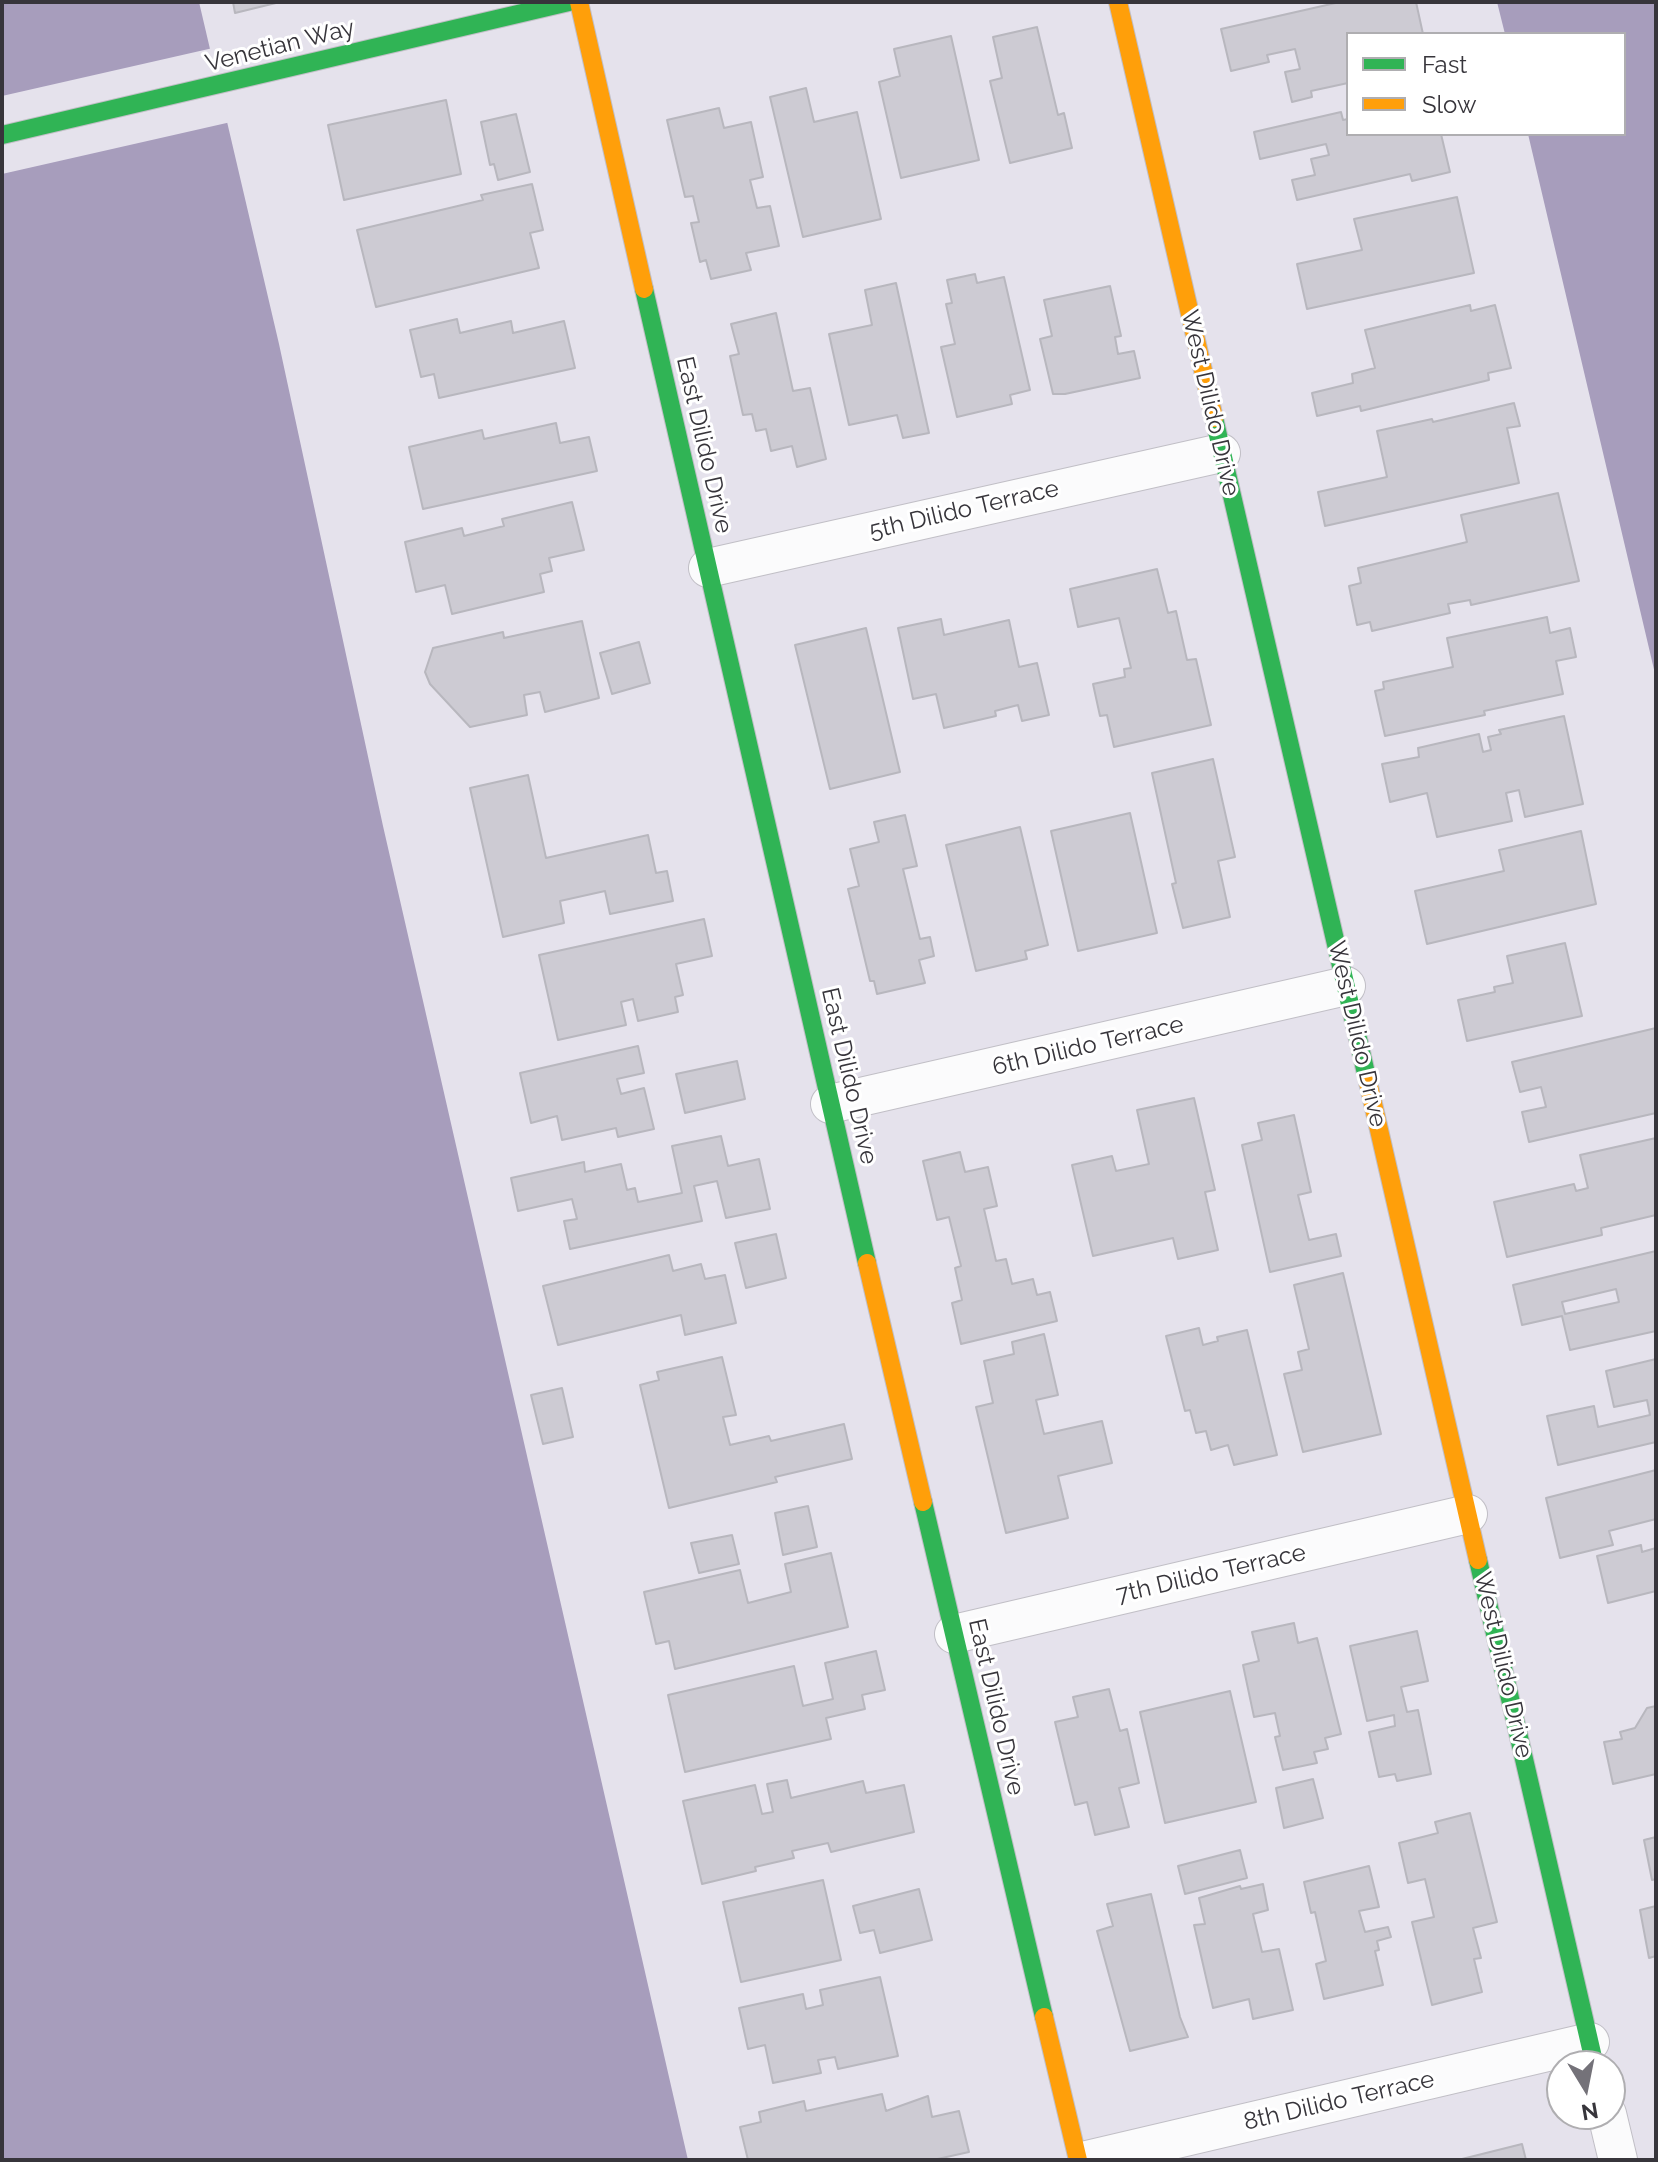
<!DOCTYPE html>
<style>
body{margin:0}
#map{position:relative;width:1658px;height:2162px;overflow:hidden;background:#e5e2ec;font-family:Raleway,sans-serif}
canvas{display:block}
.frame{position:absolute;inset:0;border:4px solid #37353b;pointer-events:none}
.legend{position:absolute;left:1346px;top:32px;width:280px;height:104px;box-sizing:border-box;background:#fff;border:2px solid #afaeb1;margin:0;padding:10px 14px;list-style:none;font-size:24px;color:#37353b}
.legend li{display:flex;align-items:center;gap:16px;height:40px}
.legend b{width:40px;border:2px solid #afaeb1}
.north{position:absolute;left:1546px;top:2050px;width:80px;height:80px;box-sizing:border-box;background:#fff;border:2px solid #afaeb1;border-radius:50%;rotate:170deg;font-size:22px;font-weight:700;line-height:32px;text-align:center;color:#37353b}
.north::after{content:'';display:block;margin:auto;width:28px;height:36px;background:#747279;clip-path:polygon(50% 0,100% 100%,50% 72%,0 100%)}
</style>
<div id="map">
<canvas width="1658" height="2162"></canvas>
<div class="frame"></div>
<ul class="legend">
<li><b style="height:10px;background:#30b455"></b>Fast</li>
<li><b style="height:10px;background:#ff9f0a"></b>Slow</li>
</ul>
<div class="north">N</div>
</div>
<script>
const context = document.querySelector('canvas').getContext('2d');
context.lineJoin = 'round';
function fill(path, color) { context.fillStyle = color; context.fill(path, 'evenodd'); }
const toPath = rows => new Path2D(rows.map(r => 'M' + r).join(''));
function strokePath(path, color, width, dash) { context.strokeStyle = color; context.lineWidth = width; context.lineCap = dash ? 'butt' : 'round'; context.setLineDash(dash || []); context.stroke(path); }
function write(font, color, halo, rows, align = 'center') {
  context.font = font + ' Raleway,sans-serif'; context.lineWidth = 6; context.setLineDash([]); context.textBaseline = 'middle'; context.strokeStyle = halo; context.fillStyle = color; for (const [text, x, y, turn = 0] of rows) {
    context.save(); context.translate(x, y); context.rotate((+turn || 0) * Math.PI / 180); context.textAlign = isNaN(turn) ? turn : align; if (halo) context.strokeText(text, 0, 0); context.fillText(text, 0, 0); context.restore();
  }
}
fill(toPath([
 [2,2,199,2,279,344,383,826,688,2160,2,2160],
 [1497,2,1656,2,1656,678,1528,134,1624,134,1624,34,1505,34]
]), '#a79dbc');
fill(toPath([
 [213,48,231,122,2,174,2,96]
]), '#e5e2ec');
const building = toPath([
 [233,2,280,2,235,13,233,2],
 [1340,2,1416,2,1423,34,1348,34,1348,83,1311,91,1312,97,1292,102,1285,72,1300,69,1295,49,1267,55,1269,62,1231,71,1221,29,1340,2],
 [1037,27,1058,115,1064,113,1072,148,1010,163,990,81,1002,78,993,37,1037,27],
 [951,36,979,160,901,178,879,82,900,76,894,49,951,36],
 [806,88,814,122,857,112,881,219,803,237,770,97,806,88],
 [446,100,461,174,344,200,328,125,446,100],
 [719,108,724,128,751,122,763,177,750,180,757,208,770,206,779,246,746,253,751,270,711,279,706,260,700,262,691,223,699,222,693,196,685,197,667,120,719,108],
 [1341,112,1343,120,1348,119,1348,134,1441,134,1450,172,1412,181,1410,174,1297,200,1292,180,1315,175,1311,159,1329,155,1326,144,1260,159,1254,132,1341,112],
 [516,114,530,172,498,180,494,164,490,165,481,122,516,114],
 [532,184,543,230,530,233,539,268,376,307,357,230,483,200,481,195,532,184],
 [1457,197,1474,273,1307,309,1297,264,1362,250,1354,219,1457,197],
 [975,274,977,283,1004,277,1030,390,1010,395,1012,404,957,417,941,347,955,344,946,304,952,303,947,280,975,274],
 [896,283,929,433,903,438,897,415,849,425,829,334,872,325,865,290,896,283],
 [1110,286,1121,336,1115,337,1118,354,1134,351,1140,378,1065,394,1053,394,1040,339,1052,336,1044,300,1110,286],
 [1470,305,1471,311,1495,305,1511,368,1488,373,1489,380,1361,411,1360,406,1317,416,1312,393,1353,383,1352,374,1375,368,1365,330,1470,305],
 [776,313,793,391,810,388,826,459,797,467,792,446,771,451,766,429,756,431,752,414,743,415,730,356,739,354,731,324,776,313],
 [457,319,460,333,511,321,513,333,564,321,575,368,439,398,434,374,421,377,410,330,457,319],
 [1514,403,1520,426,1507,428,1519,483,1325,526,1318,492,1387,477,1377,431,1432,419,1433,422,1514,403],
 [556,423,560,443,589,437,597,471,423,509,409,447,482,430,484,439,556,423],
 [1558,493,1579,581,1471,605,1470,600,1448,604,1450,613,1372,631,1370,622,1357,625,1349,586,1361,583,1358,568,1467,542,1461,515,1558,493],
 [572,502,584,550,549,558,552,571,540,574,544,592,452,614,445,585,416,592,405,542,462,528,464,536,504,526,502,519,572,502],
 [1157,569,1168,613,1176,611,1187,660,1196,659,1211,725,1114,747,1107,715,1100,716,1093,684,1125,677,1124,669,1131,668,1119,618,1078,627,1070,589,1157,569],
 [1547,617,1550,633,1570,628,1576,657,1556,661,1563,694,1484,711,1485,715,1385,736,1375,691,1384,689,1383,682,1453,667,1447,638,1547,617],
 [941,619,944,635,1009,620,1019,667,1037,663,1049,715,1022,721,1018,705,995,711,996,716,944,728,936,694,913,699,898,628,941,619],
 [582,621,599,698,545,712,540,692,524,695,527,715,470,727,430,684,425,672,433,648,503,632,504,638,582,621],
 [866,628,900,772,830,789,795,645,866,628],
 [639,642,650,683,612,694,600,653,639,642],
 [1564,716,1583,804,1525,817,1519,790,1506,793,1512,821,1437,837,1427,793,1390,802,1382,764,1419,757,1418,748,1479,734,1483,752,1491,750,1488,737,1501,734,1499,730,1564,716],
 [1213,759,1235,857,1218,861,1230,917,1183,928,1172,884,1176,883,1152,773,1213,759],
 [528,775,546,858,648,835,656,873,667,871,673,901,610,914,605,891,560,901,564,923,503,937,470,788,528,775],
 [1130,813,1157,933,1078,951,1051,831,1130,813],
 [905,815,917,866,903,869,920,939,930,937,934,956,919,960,925,983,877,994,874,981,870,981,848,889,859,886,850,849,879,842,874,822,905,815],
 [1020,827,1048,945,1025,951,1027,959,976,971,946,845,1020,827],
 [1581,831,1596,904,1427,944,1415,891,1504,871,1499,850,1581,831],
 [704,919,712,956,676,964,683,995,675,997,678,1012,638,1021,633,999,621,1002,626,1025,558,1040,539,955,704,919],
 [1565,943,1582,1016,1467,1041,1458,1000,1495,992,1494,987,1513,983,1507,956,1565,943],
 [1656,1028,1656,1113,1529,1142,1522,1112,1546,1107,1541,1087,1520,1092,1512,1062,1656,1028],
 [638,1046,644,1073,617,1079,621,1094,644,1088,654,1129,618,1137,616,1128,562,1140,557,1116,531,1123,520,1073,638,1046],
 [737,1061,745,1099,685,1113,676,1074,737,1061],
 [1194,1098,1215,1190,1205,1192,1218,1250,1178,1259,1173,1238,1093,1256,1072,1165,1112,1156,1116,1171,1149,1164,1137,1110,1194,1098],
 [1294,1115,1311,1192,1298,1195,1309,1240,1336,1234,1341,1256,1270,1272,1242,1145,1262,1140,1258,1123,1294,1115],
 [721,1136,728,1166,759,1159,770,1209,726,1218,717,1181,694,1186,702,1221,570,1249,564,1221,577,1219,572,1199,518,1211,511,1178,584,1162,585,1172,621,1164,627,1190,635,1188,638,1202,682,1193,672,1146,721,1136],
 [1656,1138,1656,1215,1601,1228,1602,1235,1507,1257,1494,1202,1574,1184,1576,1191,1588,1188,1580,1155,1656,1138],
 [960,1152,965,1172,988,1167,997,1206,984,1209,996,1261,1006,1259,1012,1284,1033,1279,1037,1295,1050,1292,1057,1321,961,1344,952,1303,962,1300,955,1268,961,1266,949,1217,937,1220,923,1161,960,1152],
 [776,1234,786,1278,746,1288,735,1243,776,1234],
 [1656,1251,1656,1331,1570,1350,1562,1316,1522,1325,1513,1285,1656,1251],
 [1616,1289,1619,1302,1565,1314,1562,1302,1616,1289],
 [669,1255,673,1271,701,1264,705,1279,725,1275,736,1323,685,1335,681,1315,558,1345,543,1286,669,1255],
 [1343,1273,1381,1434,1303,1452,1284,1374,1302,1370,1298,1352,1309,1349,1294,1285,1343,1273],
 [1199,1328,1203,1345,1218,1341,1217,1337,1247,1330,1277,1455,1234,1465,1228,1445,1211,1450,1206,1431,1196,1433,1190,1410,1185,1411,1166,1336,1199,1328],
 [1044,1334,1058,1395,1036,1400,1044,1434,1102,1421,1112,1463,1058,1476,1068,1518,1006,1533,976,1407,993,1403,984,1361,1014,1354,1012,1342,1044,1334],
 [722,1357,736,1415,723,1417,730,1445,769,1436,771,1441,844,1424,852,1459,775,1477,777,1482,669,1508,640,1385,659,1380,657,1372,722,1357],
 [1656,1359,1656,1442,1558,1465,1547,1416,1594,1406,1598,1427,1650,1415,1647,1400,1614,1407,1606,1371,1656,1359],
 [562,1388,573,1437,543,1444,531,1395,562,1388],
 [1656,1470,1656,1519,1609,1531,1613,1545,1560,1558,1546,1498,1656,1470],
 [808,1506,817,1547,783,1555,775,1513,808,1506],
 [732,1535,739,1564,699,1573,691,1543,732,1535],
 [1641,1545,1642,1552,1656,1548,1656,1591,1608,1603,1597,1556,1641,1545],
 [831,1553,848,1627,675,1669,669,1641,656,1644,644,1592,740,1570,748,1603,791,1592,785,1564,831,1553],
 [1294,1623,1298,1643,1317,1638,1341,1734,1325,1738,1328,1749,1314,1752,1317,1763,1283,1770,1275,1737,1280,1736,1275,1713,1254,1717,1243,1665,1259,1661,1252,1632,1294,1623],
 [1417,1631,1428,1681,1401,1687,1407,1712,1418,1710,1431,1774,1397,1781,1395,1774,1379,1777,1369,1732,1395,1726,1394,1715,1367,1721,1350,1646,1417,1631],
 [876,1651,885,1690,862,1695,865,1709,826,1718,831,1739,685,1772,668,1695,794,1666,803,1706,833,1699,825,1663,876,1651],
 [1109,1689,1120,1731,1127,1729,1139,1783,1119,1788,1129,1827,1095,1835,1087,1802,1075,1805,1055,1722,1078,1717,1073,1697,1109,1689],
 [1230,1691,1256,1802,1165,1823,1140,1712,1230,1691],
 [1656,1706,1656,1774,1613,1784,1604,1742,1622,1739,1620,1732,1635,1728,1647,1708,1656,1706],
 [1313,1779,1323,1818,1284,1828,1276,1788,1313,1779],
 [787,1780,791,1798,863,1781,866,1793,904,1785,914,1832,831,1852,828,1843,792,1851,794,1858,755,1867,756,1871,702,1884,683,1801,755,1785,762,1814,773,1812,767,1784,787,1780],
 [1470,1813,1497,1922,1473,1928,1481,1958,1474,1959,1482,1992,1432,2005,1412,1922,1434,1917,1425,1879,1408,1883,1399,1843,1438,1833,1435,1822,1470,1813],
 [1656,1837,1656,1879,1652,1880,1644,1840,1656,1837],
 [1240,1850,1247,1878,1185,1894,1178,1866,1240,1850],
 [1369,1866,1379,1907,1359,1911,1365,1932,1388,1927,1391,1937,1377,1941,1379,1950,1375,1951,1383,1985,1324,1999,1316,1964,1326,1961,1315,1912,1311,1913,1304,1882,1369,1866],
 [823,1880,841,1960,741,1982,723,1902,823,1880],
 [1263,1884,1268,1910,1253,1914,1262,1952,1279,1949,1293,2010,1253,2019,1249,1999,1213,2008,1194,1925,1205,1924,1199,1898,1240,1886,1241,1889,1263,1884],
 [919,1889,932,1940,880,1953,874,1930,860,1933,853,1906,919,1889],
 [1151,1894,1180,2017,1188,2037,1130,2051,1097,1931,1113,1926,1107,1904,1151,1894],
 [1656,1906,1656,1956,1649,1958,1640,1910,1656,1906],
 [880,1977,898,2056,838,2069,835,2057,818,2060,821,2073,773,2083,765,2045,748,2049,739,2008,803,1994,806,2009,823,2005,820,1990,880,1977],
 [882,2094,886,2111,928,2096,932,2117,959,2111,969,2152,933,2160,748,2160,740,2127,761,2122,759,2112,804,2101,806,2111,882,2094],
 [1522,2144,1526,2160,1458,2160,1522,2144]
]);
fill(building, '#cdcbd3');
strokePath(building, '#b8b7be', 2);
const street = toPath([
 [708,568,1221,453],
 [830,1104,1346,986],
 [954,1634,1468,1514],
 [1607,2114,1618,2160],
 [1087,2160,1590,2042]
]);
const fast = toPath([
 [2,135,569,2],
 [644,289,867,1263],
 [1214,418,1368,1082],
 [923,1502,1044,2017],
 [1478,1560,1595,2066]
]);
const slow = toPath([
 [579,2,644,289],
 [1118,2,1214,418],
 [1368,1082,1478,1560],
 [867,1263,923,1502],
 [1044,2017,1078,2160]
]);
strokePath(street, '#c1bfc6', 40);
strokePath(fast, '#c1bfc6', 20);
strokePath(slow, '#c1bfc6', 20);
strokePath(street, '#fbfbfc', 38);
strokePath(fast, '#30b455', 18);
strokePath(slow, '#ff9f0a', 18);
write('24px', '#37353b', '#fff', [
 ["Venetian Way",280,46,-14],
 ["West Dilido Drive",1210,403,77],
 ["East Dilido Drive",704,445,77],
 ["5th Dilido Terrace",964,510,-13],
 ["West Dilido Drive",1357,1034,77],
 ["6th Dilido Terrace",1088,1046,-13],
 ["East Dilido Drive",849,1076,77],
 ["7th Dilido Terrace",1211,1574,-13],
 ["West Dilido Drive",1503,1665,77],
 ["East Dilido Drive",996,1707,77],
 ["8th Dilido Terrace",1339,2101,-13]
]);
</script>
